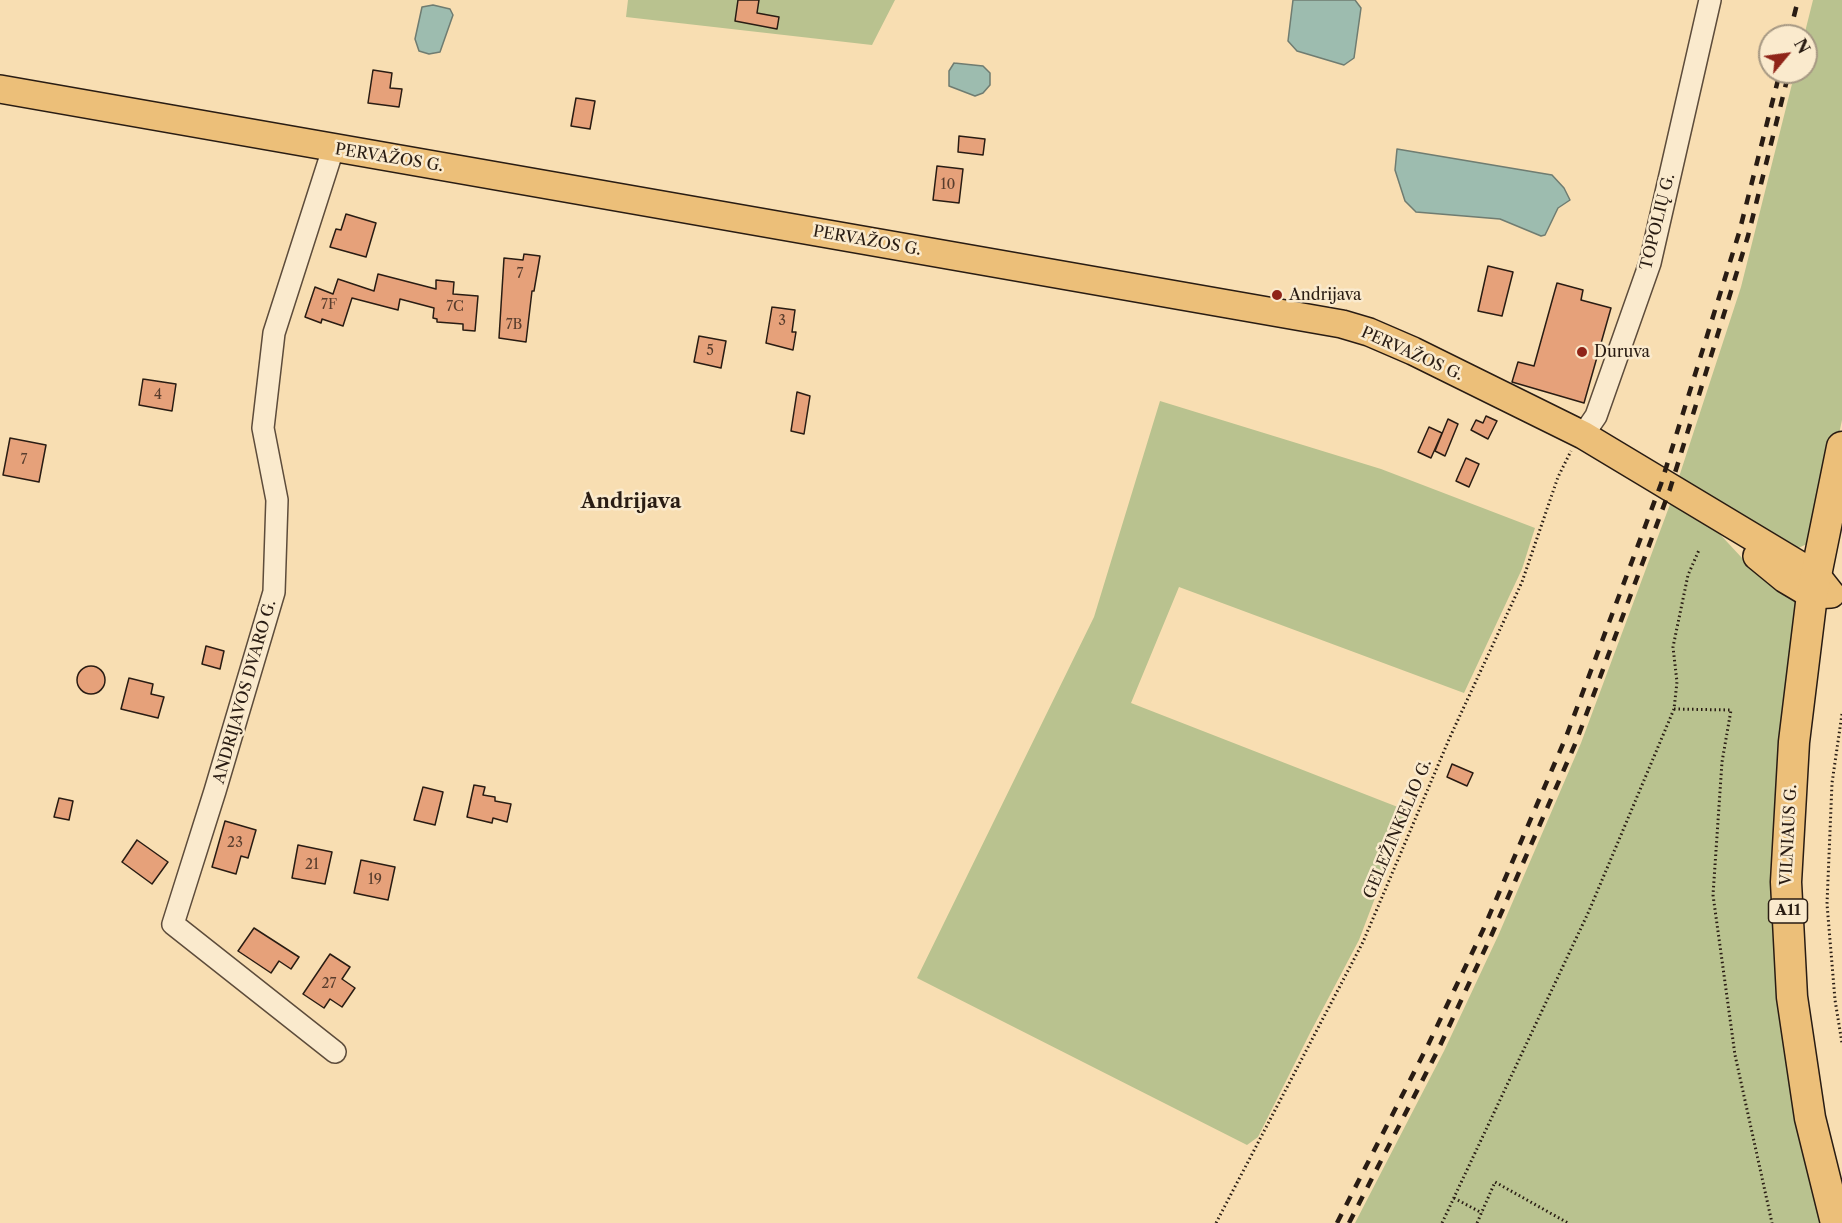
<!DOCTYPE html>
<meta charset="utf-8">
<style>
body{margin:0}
#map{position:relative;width:1842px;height:1223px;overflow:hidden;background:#f8deb2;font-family:"Libre Caslon Text",serif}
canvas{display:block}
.north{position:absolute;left:1758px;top:24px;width:60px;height:60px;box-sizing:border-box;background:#faeacd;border:2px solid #a69883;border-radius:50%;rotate:61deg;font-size:16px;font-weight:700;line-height:24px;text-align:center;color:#291c13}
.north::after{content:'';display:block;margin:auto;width:21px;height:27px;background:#8f2418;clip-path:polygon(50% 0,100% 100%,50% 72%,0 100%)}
</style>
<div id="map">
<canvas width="1842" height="1223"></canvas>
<div class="north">N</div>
</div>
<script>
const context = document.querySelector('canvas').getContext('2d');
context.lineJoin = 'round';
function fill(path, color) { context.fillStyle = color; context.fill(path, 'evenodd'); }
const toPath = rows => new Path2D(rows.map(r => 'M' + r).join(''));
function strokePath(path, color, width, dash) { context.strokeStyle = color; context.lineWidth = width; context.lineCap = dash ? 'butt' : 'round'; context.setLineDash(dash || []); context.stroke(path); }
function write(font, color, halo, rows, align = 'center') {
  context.font = font + ' "Libre Caslon Text",serif'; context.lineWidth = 5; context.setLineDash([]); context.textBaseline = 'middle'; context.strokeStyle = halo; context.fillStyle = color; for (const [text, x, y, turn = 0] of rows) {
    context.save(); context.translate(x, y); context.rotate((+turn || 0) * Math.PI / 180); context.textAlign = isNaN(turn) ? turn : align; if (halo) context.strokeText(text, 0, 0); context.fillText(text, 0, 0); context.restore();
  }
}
fill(toPath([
 [628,0,895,0,872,45,626,17],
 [1813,0,1842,0,1842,420,1819,528,1807,544,1794,550,1677,483,1741,287,1795,72,1806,72,1806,36,1804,36],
 [1160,401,1381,469,1535,528,1522,569,1464,693,1179,587,1131,703,1408,811,1359,940,1310,1033,1258,1137,1247,1145,917,978,1094,617],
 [1672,499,1703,516,1742,558,1786,591,1797,605,1779,799,1825,1223,1355,1223,1444,1051,1498,936,1581,743]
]), '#b9c28f');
const water = toPath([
 [1293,0,1355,0,1361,8,1354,58,1344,65,1297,51,1288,41,1293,0],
 [433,5,450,9,453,15,440,52,429,54,419,51,415,39,422,7,433,5],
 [954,63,983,66,990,73,990,85,983,93,975,96,949,86,949,71,954,63],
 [1397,149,1552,175,1564,188,1570,200,1558,208,1545,235,1541,236,1500,219,1416,212,1405,201,1395,170,1397,149]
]);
fill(water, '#9dbcaf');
strokePath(water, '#6f7c71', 1.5);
const building = toPath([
 [738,0,759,0,757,13,779,17,777,29,735,21,738,0],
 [373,70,392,73,390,88,402,89,399,107,368,103,373,70],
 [576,98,595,101,590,129,571,126,576,98],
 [959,136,985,139,983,155,958,152,959,136],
 [937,166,963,169,959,203,933,200,937,166],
 [346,214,376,223,366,257,330,247,336,229,341,230,346,214],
 [524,254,540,256,534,291,532,291,526,342,499,338,504,258,523,260,524,254],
 [1488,266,1513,272,1502,316,1478,311,1488,266],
 [378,274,436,289,436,280,454,282,453,294,478,296,475,331,463,330,463,324,437,322,437,319,433,318,434,308,400,299,398,310,352,298,343,326,322,319,321,323,305,317,315,287,333,294,338,279,374,291,378,274],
 [1557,283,1583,290,1581,300,1611,308,1584,403,1512,382,1518,362,1534,366,1557,283],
 [772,307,795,310,792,332,796,332,793,350,766,343,772,307],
 [699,336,726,341,721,368,694,362,699,336],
 [143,379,176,384,172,411,139,405,143,379],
 [797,392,810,396,804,434,791,431,797,392],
 [1486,416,1497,421,1488,439,1471,430,1476,420,1483,423,1486,416],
 [1448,419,1458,424,1445,456,1435,451,1448,419],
 [1429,427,1442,433,1431,458,1418,452,1429,427],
 [10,438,46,445,39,482,3,475,10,438],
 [1466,458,1479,464,1469,487,1456,481,1466,458],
 [206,646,224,651,220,669,202,664,206,646],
 '77 680a14 14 0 1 1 28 0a14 14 0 1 1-28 0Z',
 [129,678,153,684,151,694,164,697,158,718,121,709,129,678],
 [1452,764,1473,773,1467,786,1447,777,1452,764],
 [474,785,485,787,483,795,495,797,495,801,511,804,507,822,493,818,492,823,467,817,474,785],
 [423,787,443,792,435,825,414,820,423,787],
 [59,798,73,801,69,820,54,817,59,798],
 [225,821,256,830,248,858,241,856,236,874,212,867,225,821],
 [137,840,168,862,152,884,122,862,137,840],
 [298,845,332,852,325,884,292,878,298,845],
 [361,860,395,867,388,900,354,893,361,860],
 [254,928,299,957,291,969,279,961,271,973,238,951,254,928],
 [330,954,350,967,342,979,355,988,342,1007,330,999,324,1008,303,994,330,954]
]);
fill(building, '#e6a17a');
strokePath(building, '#291c13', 1.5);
const minor = toPath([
 [333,149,274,333,263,428,277,500,274,592,215,791,173,924,335,1052],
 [1583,435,1596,416,1650,263,1710,0]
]);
const major = toPath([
 [0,89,1342,324,1369,332,1413,351,1583,435,1816,575,1831,594],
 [1757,556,1785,579,1812,595,1831,594]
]);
const highway = toPath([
 [1836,1223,1810,1118,1792,997,1786,882,1794,742,1812,595,1842,447]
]);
strokePath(minor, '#5d4c3b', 24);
strokePath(major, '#291c13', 30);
strokePath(highway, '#291c13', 33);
strokePath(toPath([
 [1674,709,1731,710,1722,762,1713,895,1735,1055,1772,1223],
 [1842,714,1832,783,1827,904,1835,1000,1842,1043],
 [1454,1198,1482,1213],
 [1216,1223,1363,942,1450,737,1522,582,1558,477,1571,451],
 [1442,1223,1589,911,1674,709,1677,682,1673,647,1688,575,1699,550],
 [1477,1223,1495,1182,1568,1223]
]), '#291c13', 3, [1.5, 3]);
strokePath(minor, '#faeacd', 21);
strokePath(major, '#ecbf79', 27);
strokePath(highway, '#ecbf79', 30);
strokePath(toPath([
 [1789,36,1798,0],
 [1337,1223,1428,1045,1483,930,1566,737,1661,484,1739,233,1780,72],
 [1349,1223,1438,1050,1492,934,1576,742,1670,489,1748,236,1789,72]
]), '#291c13', 4.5, [10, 10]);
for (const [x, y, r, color] of [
 [1277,295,6,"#8f2418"],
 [1582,352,6,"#8f2418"]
]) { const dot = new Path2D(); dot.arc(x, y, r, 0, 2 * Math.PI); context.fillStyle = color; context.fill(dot); strokePath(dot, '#faeacd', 2); }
write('14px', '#583d2d', null, [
 ["10",948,185],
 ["7",520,274],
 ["7F",329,305],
 ["7C",455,307],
 ["3",782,321],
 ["7B",514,325],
 ["5",710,351],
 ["4",158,395],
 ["7",24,460],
 ["23",235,843],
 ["21",312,865],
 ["19",375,880],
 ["27",329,984]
]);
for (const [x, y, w] of [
 [1788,911,39]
]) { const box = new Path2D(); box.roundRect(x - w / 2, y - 12, w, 24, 4.5); context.fillStyle = '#faeacd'; context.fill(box); strokePath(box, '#291c13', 1.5); }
write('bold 15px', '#291c13', null, [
 ["A11",1788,911]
]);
write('16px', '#291c13', '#faeacd', [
 ["PERVAŽOS G.",389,158,9],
 ["TOPOLIŲ G.",1658,222,-76],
 ["PERVAŽOS G.",867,241,10],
 ["PERVAŽOS G.",1412,354,24],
 ["ANDRIJAVOS DVARO G.",245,692,-74],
 ["GELEŽINKELIO G.",1398,829,-67],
 ["VILNIAUS G.",1789,835,-87]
]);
write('16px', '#291c13', '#faeacd', [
 ["Andrijava",1289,295],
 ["Duruva",1594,352]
], 'left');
write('bold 20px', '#291c13', '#faeacd', [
 ["Andrijava",631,502]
]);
</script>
